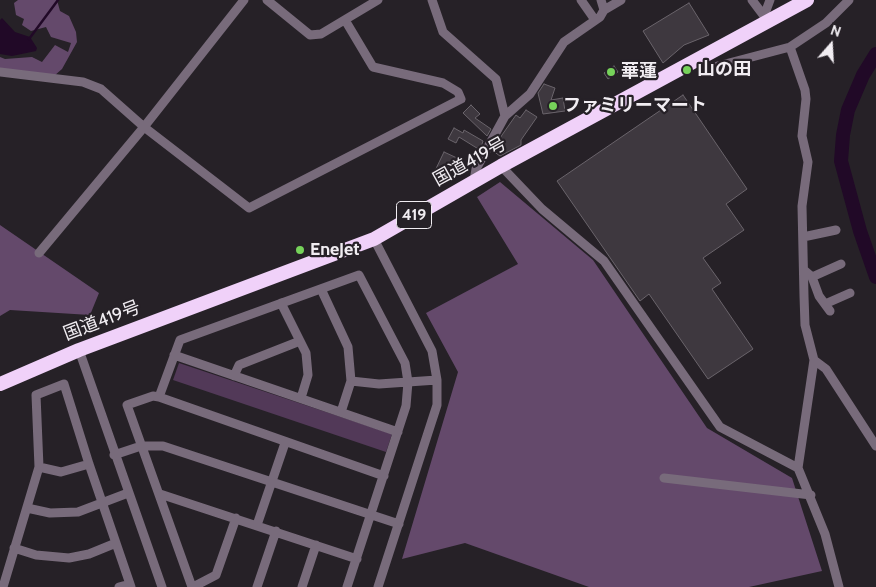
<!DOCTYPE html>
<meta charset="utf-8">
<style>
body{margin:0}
#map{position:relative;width:876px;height:587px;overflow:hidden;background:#262127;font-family:Cabin,sans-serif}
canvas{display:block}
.north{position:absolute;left:806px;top:20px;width:50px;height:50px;-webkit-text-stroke:4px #262127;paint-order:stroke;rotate:19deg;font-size:14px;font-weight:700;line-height:20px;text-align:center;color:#f1edf2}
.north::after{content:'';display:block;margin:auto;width:18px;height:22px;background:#f1edf2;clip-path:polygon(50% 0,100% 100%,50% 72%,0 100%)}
</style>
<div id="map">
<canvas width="876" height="587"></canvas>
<div class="north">N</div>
</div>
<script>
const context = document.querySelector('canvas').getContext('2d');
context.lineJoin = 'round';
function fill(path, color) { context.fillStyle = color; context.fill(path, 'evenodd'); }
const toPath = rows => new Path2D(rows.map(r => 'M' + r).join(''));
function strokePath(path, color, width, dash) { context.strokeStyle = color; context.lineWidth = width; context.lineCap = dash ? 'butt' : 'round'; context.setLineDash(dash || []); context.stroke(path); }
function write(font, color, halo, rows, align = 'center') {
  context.font = font + ' Cabin,"Noto Sans JP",sans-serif'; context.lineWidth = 4.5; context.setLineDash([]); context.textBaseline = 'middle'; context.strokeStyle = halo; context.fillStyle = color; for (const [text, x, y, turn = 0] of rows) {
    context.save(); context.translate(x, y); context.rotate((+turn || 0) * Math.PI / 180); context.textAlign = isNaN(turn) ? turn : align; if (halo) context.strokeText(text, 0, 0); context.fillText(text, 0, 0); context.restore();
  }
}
fill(toPath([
 [179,363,392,434,386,452,173,380]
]), '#523958');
fill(toPath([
 [18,0,57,0,60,11,69,16,76,32,77,42,62,69,54,76,0,71,0,57,5,59,32,57,42,62,55,45,68,52,71,43,51,37,46,27,31,31,22,25,24,19,16,15,14,3],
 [500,182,593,260,707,428,792,478,822,571,749,587,589,587,465,543,402,559,458,372,426,313,518,264,477,197],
 [0,225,99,293,90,315,10,310,0,316]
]), '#64496b');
fill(toPath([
 [2,18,15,32,30,37,37,48,36,51,12,56,0,54,0,20]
]), '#210927');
strokePath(toPath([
 [29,39,58,0]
]), '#210927', 2.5);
strokePath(toPath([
 [876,54,863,75,848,110,843,135,841,161,860,231,876,277]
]), '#210927', 14);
const building = toPath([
 [689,3,709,35,684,45,663,63,643,31,689,3],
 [614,66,618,72,608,79,604,73,614,66],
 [544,84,555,88,551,100,563,98,565,111,543,114,538,93,544,84],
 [683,95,747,189,726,204,744,230,703,258,721,283,712,289,753,349,708,379,649,294,640,301,557,181,683,95],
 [471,105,480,114,475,118,491,129,487,136,463,113,471,105],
 [526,110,537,117,521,140,521,145,500,156,493,151,495,147,501,150,496,145,502,135,516,115,520,118,526,110],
 [454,128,463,133,464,130,483,141,480,150,459,137,456,143,448,139,454,128],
 [444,152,457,158,445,183,432,177,444,152]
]);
fill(building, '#3e383f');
strokePath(building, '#6a646b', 1);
strokePath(toPath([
 [267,0,310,35,321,34,378,0],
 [432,0,443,32,496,79,505,116],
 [581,0,595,20],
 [752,0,764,16],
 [604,10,621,0],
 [765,23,764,16,770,0],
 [790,47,805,90,806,99,802,136,808,162,802,206,804,296,805,325,814,360,798,468,825,534,839,587],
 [700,59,705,67,710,68,790,47,826,23,849,0],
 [0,72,83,82,101,89,144,127,249,208,461,99,458,92,443,83,373,67,345,20],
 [501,166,542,209,604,261,720,427,798,468],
 [474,181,476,169,505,116,530,94,564,42,600,17,604,10,601,0],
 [803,237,836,230],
 [374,239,432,351,437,380,437,405,378,587],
 [39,253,144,127,244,0],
 [805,271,812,277,819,296,830,311],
 [812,277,841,264],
 [321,289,348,347,351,381,341,412],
 [281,303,306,353,308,375,301,398],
 [825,304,850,293],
 [79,350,162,587],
 [174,355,398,432],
 [814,360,826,369,876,446],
 [234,376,239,365,300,341],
 [351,381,379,384,437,380],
 [159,397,180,340,359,275,405,363,408,382,406,406,347,587],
 [114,455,141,446,163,446,399,524],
 [39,467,61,472,89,464],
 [664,478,811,495],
 [160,494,357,559],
 [27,508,50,513,78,512,128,493],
 [257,525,285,443],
 [14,548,36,555,69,558,89,554,116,543],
 [3,587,39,467,36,395,64,384,89,464,131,587],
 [119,587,130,584],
 [192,587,127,405,153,396,159,397,384,476],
 [193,587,216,575,236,518],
 [257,587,276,531],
 [302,587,316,545]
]), '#786b7b', 9);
strokePath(toPath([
 [0,384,79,350,374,239,501,166,807,0]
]), '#f0d1f9', 14);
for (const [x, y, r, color] of [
 [687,70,5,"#76d25a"],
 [611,72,5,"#76d25a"],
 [553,106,5,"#76d25a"],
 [300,250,5,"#76d25a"]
]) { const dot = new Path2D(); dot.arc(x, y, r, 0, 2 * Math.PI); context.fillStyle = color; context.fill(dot); strokePath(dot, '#262127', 2); }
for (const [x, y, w] of [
 [414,215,35]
]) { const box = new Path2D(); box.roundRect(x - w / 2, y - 13.5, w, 27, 4); context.fillStyle = '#262127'; context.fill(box); strokePath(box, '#f1edf2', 1); }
write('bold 16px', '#f1edf2', null, [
 ["419",414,215]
]);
write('bold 18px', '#f1edf2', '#262127', [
 ["山の田",697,70],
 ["華蓮",621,72],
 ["ファミリーマート",563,106],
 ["EneJet",310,250]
], 'left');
write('18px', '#f1edf2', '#262127', [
 ["国道419号",470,162,-29],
 ["国道419号",102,321,-21]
]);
</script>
